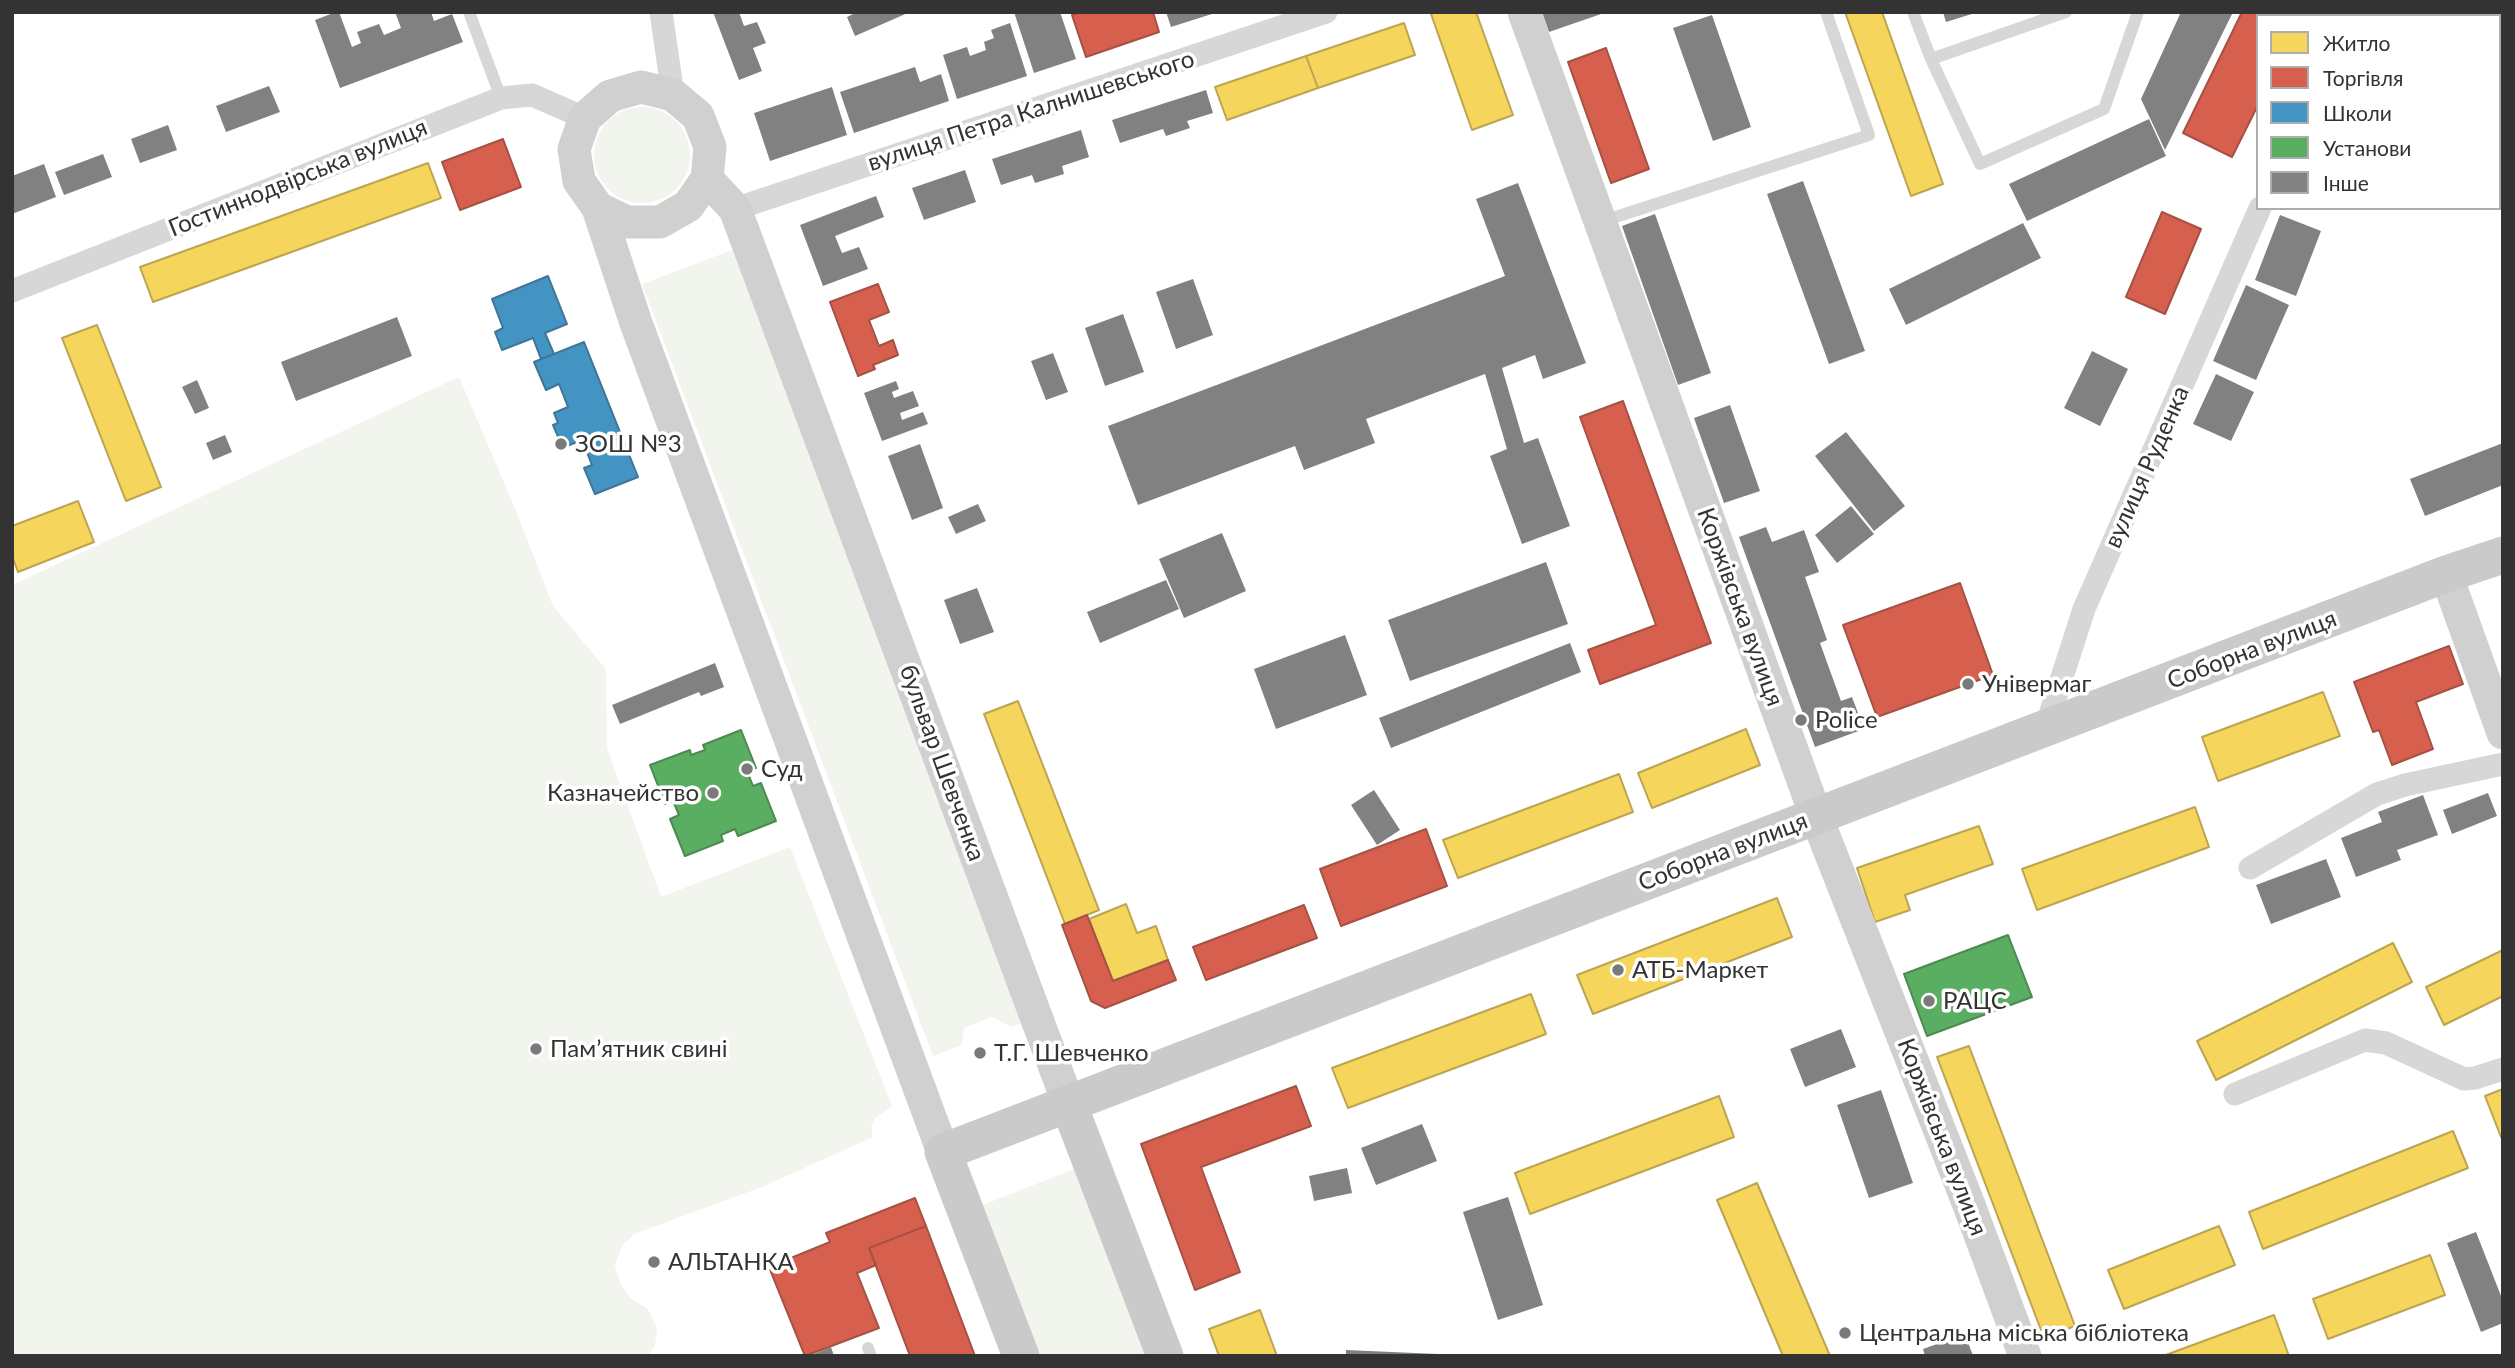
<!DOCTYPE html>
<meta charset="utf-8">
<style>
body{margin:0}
#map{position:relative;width:2515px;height:1368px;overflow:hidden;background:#fff;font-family:Lato,sans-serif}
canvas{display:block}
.frame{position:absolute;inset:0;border:14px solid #333;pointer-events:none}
.legend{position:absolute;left:2256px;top:14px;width:245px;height:196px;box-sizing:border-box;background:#fff;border:2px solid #adadad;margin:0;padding:9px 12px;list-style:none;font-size:21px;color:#333}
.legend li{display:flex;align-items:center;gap:14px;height:35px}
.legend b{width:35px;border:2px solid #adadad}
</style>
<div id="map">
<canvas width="2515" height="1368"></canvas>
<div class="frame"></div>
<ul class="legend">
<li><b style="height:19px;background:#f6d55c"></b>Житло</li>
<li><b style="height:19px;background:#d6604d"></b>Торгівля</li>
<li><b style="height:19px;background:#4393c3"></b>Школи</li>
<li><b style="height:19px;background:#5aae61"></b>Установи</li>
<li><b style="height:19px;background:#818181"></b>Інше</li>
</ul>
</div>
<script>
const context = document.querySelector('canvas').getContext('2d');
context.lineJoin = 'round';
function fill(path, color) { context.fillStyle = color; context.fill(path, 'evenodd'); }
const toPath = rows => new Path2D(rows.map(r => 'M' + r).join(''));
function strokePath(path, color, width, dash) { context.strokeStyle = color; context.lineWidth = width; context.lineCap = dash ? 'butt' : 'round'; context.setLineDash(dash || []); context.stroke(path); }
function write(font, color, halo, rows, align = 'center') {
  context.font = font + ' Lato,sans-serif'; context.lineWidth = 7; context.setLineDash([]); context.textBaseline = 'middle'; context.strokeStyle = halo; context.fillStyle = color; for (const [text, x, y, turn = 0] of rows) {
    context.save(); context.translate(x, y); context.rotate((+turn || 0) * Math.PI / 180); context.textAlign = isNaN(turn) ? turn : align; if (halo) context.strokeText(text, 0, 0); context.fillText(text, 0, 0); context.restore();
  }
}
fill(toPath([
 '594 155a48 48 0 1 1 96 0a48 48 0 1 1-96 0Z',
 [735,249,1027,1021,1011,1027,992,1017,964,1028,962,1045,933,1056,642,284],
 [459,377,516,511,553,606,606,669,607,748,661,897,790,847,892,1106,875,1118,871,1127,873,1137,762,1187,634,1234,622,1246,615,1265,620,1283,630,1298,648,1309,657,1329,655,1345,648,1356,12,1356,12,585],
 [1079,1167,1153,1356,1041,1356,983,1205]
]), '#f1f5ed');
const homes = toPath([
 [1435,12,1476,12,1513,115,1472,130,1431,14,1435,12],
 [1845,12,1882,12,1943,184,1911,196,1845,12],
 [1404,23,1415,55,1318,88,1306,56,1404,23],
 [1306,56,1318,88,1227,120,1215,87,1306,56],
 [428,163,441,198,153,302,140,267,428,163],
 [97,325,161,487,126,501,62,338,97,325],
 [78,501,94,542,18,572,12,556,12,526,78,501],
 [2323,692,2340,736,2218,781,2202,737,2323,692],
 [1018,701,1099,910,1065,924,984,714,1018,701],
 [1746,729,1760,765,1652,808,1638,773,1746,729],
 [1619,774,1633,812,1458,878,1443,840,1619,774],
 [2195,807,2209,847,2037,910,2022,869,2195,807],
 [1979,826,1993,864,1905,895,1910,910,1875,922,1857,868,1979,826],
 [1777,898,1792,937,1593,1014,1577,975,1777,898],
 [1126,904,1137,933,1156,926,1168,960,1113,981,1089,919,1126,904],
 [2393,943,2412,982,2216,1080,2197,1041,2393,943],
 [2503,950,2503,996,2444,1025,2426,987,2503,950],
 [1531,994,1546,1034,1348,1108,1332,1068,1531,994],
 [1969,1046,2075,1326,2044,1338,1937,1057,1969,1046],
 [2503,1089,2503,1136,2501,1137,2485,1096,2503,1089],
 [1719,1096,1734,1137,1530,1214,1515,1173,1719,1096],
 [2453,1131,2468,1168,2263,1249,2249,1212,2453,1131],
 [1757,1183,1830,1356,1783,1356,1717,1200,1757,1183],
 [2219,1226,2235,1265,2124,1309,2108,1270,2219,1226],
 [2430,1255,2445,1295,2328,1339,2313,1299,2430,1255],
 [1260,1310,1277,1356,1219,1356,1209,1329,1260,1310],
 [2274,1315,2289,1356,2163,1356,2274,1315]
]);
fill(homes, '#f6d55c');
strokePath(homes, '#bca450', 2);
const shops = toPath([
 [1081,12,1153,12,1159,32,1086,57,1072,15,1081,12],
 [2242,12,2255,12,2262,16,2258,16,2258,105,2232,157,2183,133,2242,12],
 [1606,48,1649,169,1611,183,1568,62,1606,48],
 [503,139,521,187,460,210,442,162,503,139],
 [2162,212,2201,229,2165,314,2126,297,2162,212],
 [878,284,889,312,869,320,879,346,893,340,898,355,873,365,875,369,858,376,830,302,878,284],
 [1623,401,1711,643,1600,684,1588,650,1656,625,1580,417,1623,401],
 [1960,583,1993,675,1877,717,1843,625,1960,583],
 [2449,646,2463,684,2416,702,2433,749,2392,765,2379,730,2373,732,2354,682,2449,646],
 [1426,829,1447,886,1341,926,1320,869,1426,829],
 [1304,905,1317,938,1206,980,1193,947,1304,905],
 [1087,915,1113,981,1168,960,1176,980,1105,1008,1091,1001,1062,925,1087,915],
 [1296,1086,1311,1126,1201,1167,1240,1272,1195,1290,1141,1144,1296,1086],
 [915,1198,926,1226,869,1248,876,1265,857,1273,879,1328,805,1356,769,1267,830,1242,826,1233,915,1198],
 [926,1226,975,1356,910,1356,869,1248,926,1226]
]);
fill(shops, '#d6604d');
strokePath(shops, '#a55245', 2);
const schools = toPath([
 [548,276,567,324,545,333,554,354,541,359,533,338,502,350,495,332,503,328,492,299,548,276],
 [584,342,638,477,595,494,584,468,592,465,582,440,567,446,564,437,559,439,553,425,558,423,554,413,568,407,559,384,546,390,534,362,584,342]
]);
fill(schools, '#4393c3');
strokePath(schools, '#3e7698', 2);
const public = toPath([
 [741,730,756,768,747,771,753,786,761,783,776,821,738,836,735,829,721,835,723,841,685,856,670,819,679,815,673,801,665,804,650,765,690,750,691,755,705,750,703,745,741,730],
 [2008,935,2032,997,1927,1036,1904,974,2008,935]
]);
fill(public, '#5aae61');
strokePath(public, '#4e8953', 2);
fill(toPath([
 [336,12,339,12,352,47,361,43,357,32,379,24,384,35,401,28,395,12,431,12,434,21,452,14,463,42,340,88,315,20],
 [713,12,739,12,744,26,757,22,766,43,753,48,762,71,739,80],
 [857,12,910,12,855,36,847,17],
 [1014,12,1060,12,1076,59,1034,73],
 [1166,12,1215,12,1215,13,1171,27],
 [1542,12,1604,12,1604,13,1549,32],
 [1943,12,1975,12,1975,13,1946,22],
 [2181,12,2233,12,2165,150,2141,99],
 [1712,15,1751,127,1713,141,1673,28],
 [1010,23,1027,76,957,99,943,55,967,47,970,56,986,50,984,42,994,38,991,30],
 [915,67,920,82,941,74,949,101,854,133,840,92],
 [269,86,280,112,226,132,216,106],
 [832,87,847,135,770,161,754,113],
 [1206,90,1213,113,1187,121,1190,128,1166,136,1163,129,1120,143,1112,120],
 [2149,119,2166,156,2027,221,2009,184],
 [168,125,177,150,140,163,131,139],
 [1081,130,1089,157,1062,166,1064,174,1035,183,1032,175,1001,185,992,159],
 [103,154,112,177,64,195,55,172],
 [44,164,56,197,12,214,12,176],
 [965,170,976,202,924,220,912,188],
 [1803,181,1865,351,1829,364,1767,194],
 [1518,183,1586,363,1543,379,1535,355,1502,368,1524,443,1538,438,1570,526,1522,544,1490,456,1507,449,1485,374,1366,419,1375,443,1304,470,1295,446,1138,505,1108,426,1505,276,1476,199],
 [876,196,884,217,835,236,842,253,859,247,868,269,823,286,800,225],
 [1655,214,1711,373,1678,385,1622,226],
 [2280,215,2321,231,2296,296,2255,280],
 [2023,223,2041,258,1906,325,1889,289],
 [1193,279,1213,335,1176,349,1156,292],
 [2246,285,2289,305,2256,380,2213,361],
 [1123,314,1144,372,1105,386,1085,328],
 [397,317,412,356,296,401,281,362],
 [2092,351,2128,369,2100,426,2064,408],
 [1053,353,1068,392,1046,400,1031,361],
 [2216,374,2254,392,2231,441,2193,424],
 [197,380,209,408,195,414,182,387],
 [896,381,899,389,892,392,894,398,913,391,919,406,900,413,902,420,923,412,928,424,882,441,864,393],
 [1730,405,1760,491,1724,503,1694,418],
 [1846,432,1905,506,1874,531,1815,456],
 [225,435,232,452,213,460,206,443],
 [2503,443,2503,485,2425,516,2410,479],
 [920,444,943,508,912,520,888,456],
 [978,504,986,521,956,534,948,517],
 [1851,506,1874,534,1837,563,1815,535],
 [1766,527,1772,542,1804,530,1819,572,1805,577,1827,640,1820,643,1841,701,1852,697,1864,729,1815,747,1739,537],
 [1222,533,1246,591,1184,618,1159,559],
 [1546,562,1568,624,1410,681,1388,620],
 [1166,580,1179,609,1100,643,1087,612],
 [977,588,994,632,960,644,944,600],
 [1345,635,1367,695,1276,729,1254,669],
 [1570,643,1581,672,1391,748,1379,718],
 [715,663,724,687,701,696,699,692,620,724,612,705],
 [1374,790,1400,830,1377,845,1351,805],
 [2488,793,2497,816,2452,834,2443,810],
 [2423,795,2438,835,2397,850,2401,860,2356,877,2341,838,2382,822,2378,812],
 [2326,859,2341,897,2271,924,2256,885],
 [1841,1029,1856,1067,1805,1087,1790,1049],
 [1881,1090,1913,1183,1869,1198,1837,1105],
 [1422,1124,1437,1161,1376,1185,1361,1148],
 [1347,1168,1352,1193,1314,1201,1309,1176],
 [1508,1197,1543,1305,1498,1320,1463,1212],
 [2476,1232,2503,1301,2503,1323,2481,1332,2447,1243],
 [1965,1334,1973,1356,1925,1356,1923,1349],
 [831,1347,834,1356,809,1356],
 [1346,1350,1438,1354,1437,1356,1346,1356]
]), '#818181');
strokePath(toPath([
 [469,12,501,98],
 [1913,12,1931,59,1980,164,2104,109,2138,12],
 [2277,12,2284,16],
 [1931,59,2066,12],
 [1600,222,1869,135,1826,12],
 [868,1348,871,1356]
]), '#d7d7d7', 12);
strokePath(toPath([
 [661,12,673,95],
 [2344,16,2345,12],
 [735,209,1326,12],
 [12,291,501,98,532,95,585,118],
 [2045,730,2084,609,2260,208],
 [2250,868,2377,794,2405,785,2503,764],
 [2235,1094,2365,1040,2386,1043,2464,1079,2475,1078,2503,1069]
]), '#d7d7d7', 23);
strokePath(toPath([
 [1524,12,1816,816,1969,1205,2025,1356],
 [707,179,735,209,1069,1105],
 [598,208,627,222,660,222,688,206,707,179,710,147,698,116,673,95,641,87,610,96,585,118,574,149,579,181,598,208,636,323,943,1152],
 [2446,574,2503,733]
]), '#d0d0d0', 33);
strokePath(toPath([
 [1069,1105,1165,1356],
 [1021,1356,943,1152,2446,574,2503,555]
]), '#cacaca', 37);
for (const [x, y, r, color] of [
 [561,444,7,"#7a7a7a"],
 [1968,684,7,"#7a7a7a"],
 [1801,720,7,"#7a7a7a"],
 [747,769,7,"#7a7a7a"],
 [713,793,7,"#7a7a7a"],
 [1618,970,7,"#7a7a7a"],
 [1929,1001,7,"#7a7a7a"],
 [536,1049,7,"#7a7a7a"],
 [980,1053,7,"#7a7a7a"],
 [654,1262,7,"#7a7a7a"],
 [1845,1333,7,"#7a7a7a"]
]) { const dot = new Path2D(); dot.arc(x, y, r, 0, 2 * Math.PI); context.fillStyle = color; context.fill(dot); strokePath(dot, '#fff', 2.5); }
write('24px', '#333', '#fff', [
 ["вулиця Петра Калнишевського",1031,111,-18],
 ["Гостиннодвірська вулиця",298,178,-22],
 ["вулиця Руденка",2147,467,-66],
 ["Коржівська вулиця",1740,607,70],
 ["Соборна вулиця",2252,650,-21],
 ["бульвар Шевченка",942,763,70],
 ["Соборна вулиця",1723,852,-21],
 ["Коржівська вулиця",1942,1137,69]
]);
write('24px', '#333', '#fff', [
 ["ЗОШ №3",575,444],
 ["Універмаг",1982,684],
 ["Police",1815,720],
 ["Суд",761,769],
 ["Казначейство",699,793,"right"],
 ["АТБ-Маркет",1632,970],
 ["РАЦС",1943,1001],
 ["Памʼятник свині",550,1049],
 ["Т.Г. Шевченко",994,1053],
 ["АЛЬТАНКА",668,1262],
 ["Центральна міська бібліотека",1859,1333]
], 'left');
</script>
